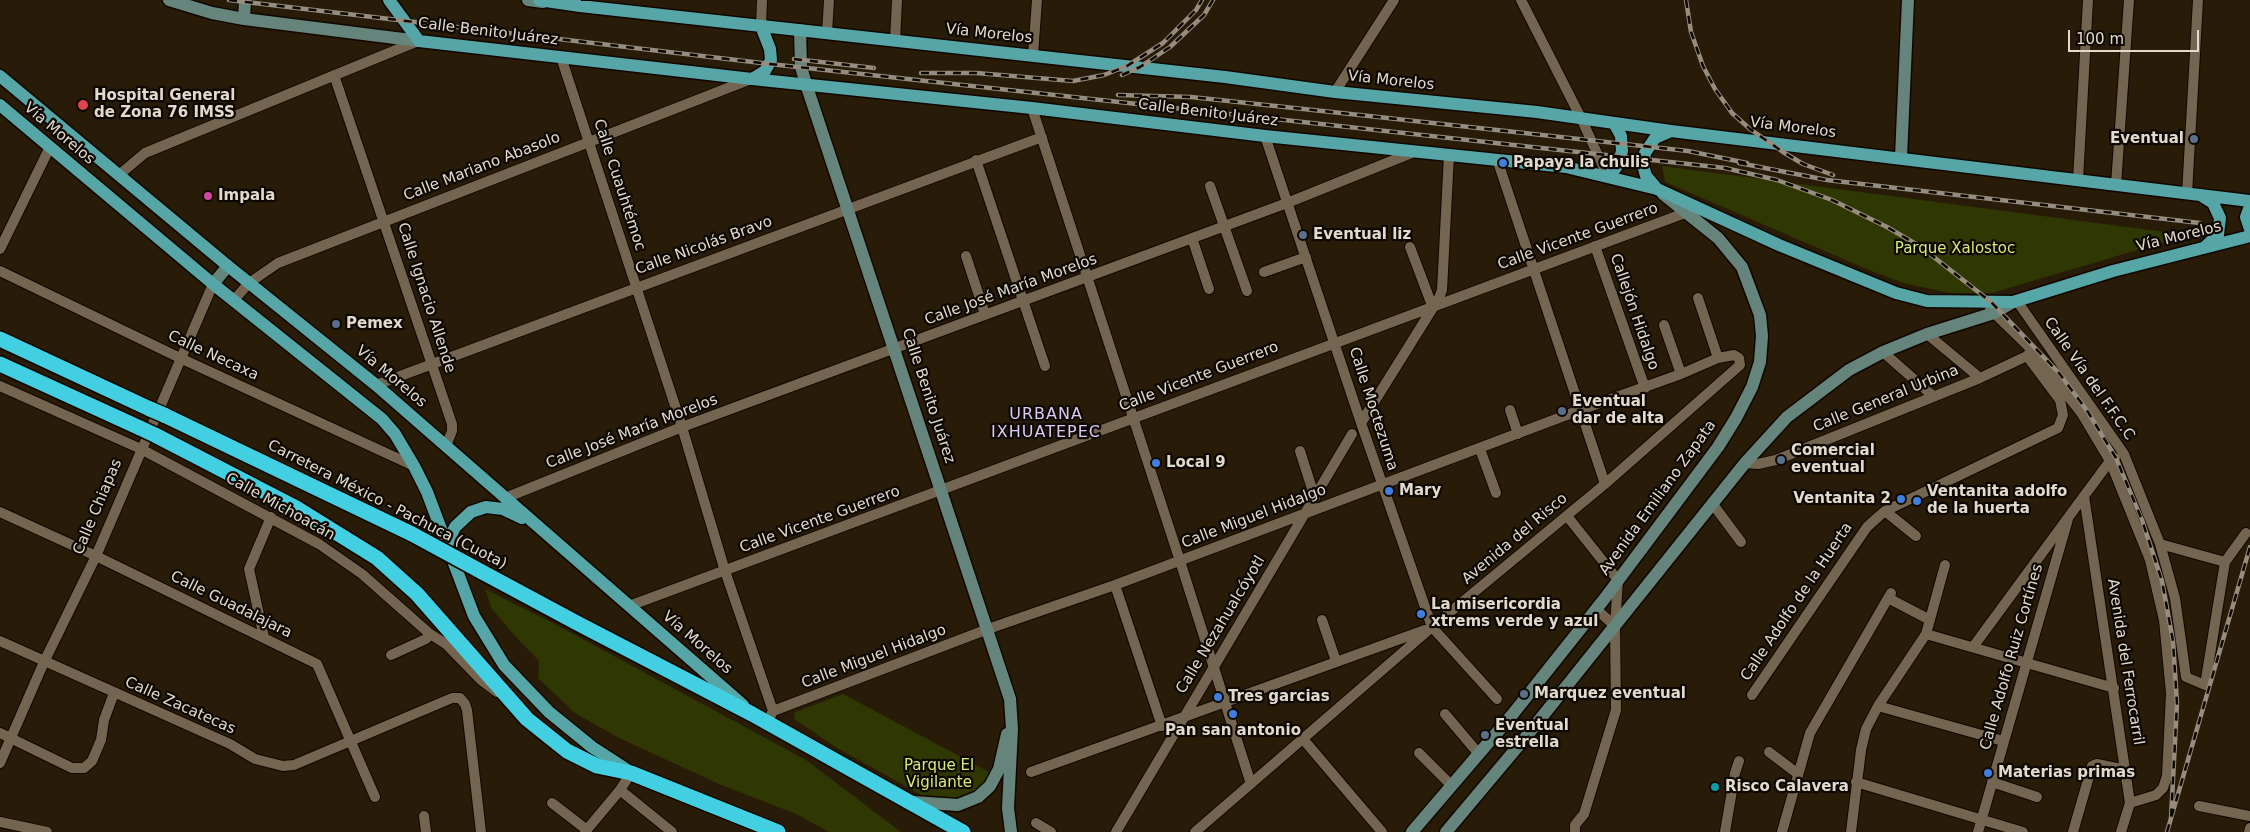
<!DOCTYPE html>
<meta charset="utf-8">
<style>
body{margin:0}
#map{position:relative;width:2250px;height:832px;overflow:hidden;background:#281c09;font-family:"DejaVu Sans",sans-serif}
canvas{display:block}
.scale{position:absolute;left:2068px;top:30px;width:131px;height:22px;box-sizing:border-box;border:2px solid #e2dace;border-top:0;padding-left:6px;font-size:15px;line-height:18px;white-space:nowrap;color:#e2dace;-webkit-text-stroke:4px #0d0803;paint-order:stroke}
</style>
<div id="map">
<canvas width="2250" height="832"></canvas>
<div class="scale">100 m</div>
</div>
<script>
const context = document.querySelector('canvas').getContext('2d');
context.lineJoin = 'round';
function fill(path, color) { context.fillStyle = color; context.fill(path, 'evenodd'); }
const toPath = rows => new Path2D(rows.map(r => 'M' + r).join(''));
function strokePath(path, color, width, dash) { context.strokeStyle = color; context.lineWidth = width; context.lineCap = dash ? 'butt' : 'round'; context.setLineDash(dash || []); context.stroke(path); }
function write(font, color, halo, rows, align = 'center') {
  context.font = font + ' "DejaVu Sans",sans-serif'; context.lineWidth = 4.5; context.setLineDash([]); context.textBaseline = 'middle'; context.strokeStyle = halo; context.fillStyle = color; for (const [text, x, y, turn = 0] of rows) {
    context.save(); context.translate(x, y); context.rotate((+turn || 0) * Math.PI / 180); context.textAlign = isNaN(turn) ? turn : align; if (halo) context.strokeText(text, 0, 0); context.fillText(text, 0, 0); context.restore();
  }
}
fill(toPath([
 [1662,166,2188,235,1992,293,1950,293,1903,283,1869,270,1665,182],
 [485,589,553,623,806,760,901,832,829,832,796,814,719,784,617,737,575,713,538,678,539,661,516,637,492,609],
 [843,694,991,773,989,782,972,799,934,802,837,748,794,719,795,712]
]), '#2f3702');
const street = toPath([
 [1521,0,1581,118,1607,175],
 [761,26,762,0],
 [827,33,829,0],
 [895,41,897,0],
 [1033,55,1037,0],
 [561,57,682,427,725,571,773,711,770,717],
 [334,75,452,424,452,431,446,446],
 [1335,92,1394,0],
 [1032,108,1180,561,1251,784],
 [1265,136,1361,423,1432,627,1497,699],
 [1497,159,1605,484],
 [976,160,1045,366],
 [119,175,145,153,418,41],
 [2078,180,2088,0],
 [2116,185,2129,0],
 [1210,186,1247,291],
 [2187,194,2198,0],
 [1192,238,1209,289],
 [1595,246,1645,388],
 [1410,247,1433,308],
 [0,249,50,147],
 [966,256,985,314],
 [0,271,180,358,414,466],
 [1264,272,1306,257],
 [1698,298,1718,358],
 [233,301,249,283,278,263,751,79],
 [2017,301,2124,454,2160,544,2175,598,2186,677,2205,685,2225,562,2246,533],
 [1990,309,2032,350,2082,414,2110,461,2150,560,2164,620,2171,693,2167,776,2163,788,2156,795,2130,803],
 [1664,325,1681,374],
 [1927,334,1980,378],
 [1883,352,1933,396],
 [376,385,1042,137],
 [0,386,141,449,319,544,362,574,430,634,446,644,481,680,497,692],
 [1510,410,1518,434],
 [1361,423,1439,298,1442,290,1449,155],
 [1480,449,1496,493],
 [1300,451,1315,498],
 [1745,463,1758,464,1776,460,1980,378,2027,356,2032,350],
 [2084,496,2130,803,2121,832],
 [505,498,682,427,1287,203,1414,152],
 [1712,503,1741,542],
 [1885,511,1916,536],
 [0,512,96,556,317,664,375,797],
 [1567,516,1618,580,1615,626,1616,710,1584,814,1575,825,1575,832],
 [2160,544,2225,562],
 [1115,585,1162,726],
 [1888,598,1930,620],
 [629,606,1685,213,1689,207],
 [1596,609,1615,626],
 [1322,620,1336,661],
 [1926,634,2114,688],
 [264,637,249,569,271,517],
 [0,641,230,744,255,759,283,766,294,765,452,698,460,698,465,704,467,710,481,832],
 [1973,647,2084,496,2110,461,2115,458],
 [391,655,426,639,430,634],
 [1752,695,1867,527,1878,517,1885,511,2058,428,2063,415,2060,400,2027,356],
 [1878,706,2003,741],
 [773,711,988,629,1115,585,1580,410,1681,374,1718,358,1734,355,1739,358,1740,365,1605,484,1432,627,1195,832],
 [1445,714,1478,753],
 [0,733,72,768,84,768,92,761,101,740,104,720,114,693],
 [1303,739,1382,832],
 [1769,752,1798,774],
 [1419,753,1451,785],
 [0,763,44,662,96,556,213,284],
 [1031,772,1425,630],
 [1856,782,2023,832],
 [1992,782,2037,797],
 [620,790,672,832],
 [552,803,587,830],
 [2199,806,2250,816],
 [424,816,426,832],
 [0,822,47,832],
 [1036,823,1051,832],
 [585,832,620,790,631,773],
 [1116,832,1352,434],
 [1725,832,1735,773,1739,761],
 [1782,832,1810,733,1891,593],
 [1851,832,1861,750,1866,729,1878,706,1926,634,1945,565],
 [1978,832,2068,519],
 [2073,832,2092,766,2097,764,2126,770],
 [2249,832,2250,828]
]);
const secondary = toPath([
 [169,0,212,13,244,19,419,41],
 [528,0,543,2],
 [244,19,245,0],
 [800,30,801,67,806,84,1010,699,1012,729,1008,808,1011,832],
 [1901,157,1908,0],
 [213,284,228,266],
 [913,802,958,805,978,797,990,786,999,769,1007,734],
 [1412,832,1512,715,1605,598,1718,447,1736,418,1752,387,1760,362,1762,336,1760,315,1742,267,1718,238,1663,194],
 [1446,832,1525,738,1745,463,1787,417,1849,370,1883,352,1927,334,1994,313,2013,302]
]);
const primary = toPath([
 [389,0,419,41,752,79,1032,108,1265,136,1566,167,1657,189,1779,245,1896,293,1927,301,2013,302,2113,271,2250,236],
 [539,0,580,6,1225,77,1335,92,1537,112,1671,131,2250,201],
 [0,76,228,266,376,385,743,705],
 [752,79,765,71,771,60,770,49,761,26],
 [0,105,213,284,382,419,395,434,414,466,427,492,474,616,504,665,549,712,592,747,629,771],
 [1609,176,1618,165,1622,151,1621,136,1614,123],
 [1657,189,1646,176,1643,165,1645,153,1655,138,1671,131],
 [2202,196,2213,203,2220,218,2218,235,2205,247],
 [2250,206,2246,217,2250,229],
 [446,547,455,527,471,512,486,507,503,509,522,518]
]);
const highway = toPath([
 [0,339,150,409],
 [0,364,140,428],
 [164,415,412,534],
 [155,435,298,509,377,558,417,594,527,719,567,751,597,766,631,773,778,832],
 [482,572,577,623,752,714,963,832]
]);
strokePath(street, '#110600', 12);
strokePath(secondary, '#110600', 15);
strokePath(primary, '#110600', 15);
strokePath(highway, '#110600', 18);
strokePath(street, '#746550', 10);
strokePath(secondary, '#65857c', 12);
strokePath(primary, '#56a5a7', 12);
strokePath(highway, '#42cfe1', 15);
const rail = toPath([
 [229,0,770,64,1725,168,1777,180,1832,200,1887,227,1921,247,1991,302,2059,373,2088,412,2116,458,2142,520,2162,581,2173,641,2177,704,2171,818],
 [1686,0,1691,32,1703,66,1715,89,1732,113,1750,129,1783,152,1803,164,1833,175],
 [794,59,874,68],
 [921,73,976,73,1073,81,1104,75,1127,66,1163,43,1196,10,1202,0],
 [1122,75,1140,67,1170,47,1204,15,1213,0],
 [1118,95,1191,97,1369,116,1688,151,1747,163],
 [1739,163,1827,180,2200,223],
 [2167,832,2250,547]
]);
strokePath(rail, '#978d7e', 4.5);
strokePath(rail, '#0d0803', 2.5, [8]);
const highwayBridge = toPath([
 [150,409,164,415],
 [140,428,155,435],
 [412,534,482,572]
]);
strokePath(highwayBridge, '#110600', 18, []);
strokePath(highwayBridge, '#42cfe1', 15);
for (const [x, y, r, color] of [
 [83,105,6,"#e0444e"],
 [2194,139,5,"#5c6f8a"],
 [1503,163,5,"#3f7fe0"],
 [208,196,5,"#d1479c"],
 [1303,235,5,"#5c6f8a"],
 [336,324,5,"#5c6f8a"],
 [1562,411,5,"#5c6f8a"],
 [1781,460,5,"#5c6f8a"],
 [1156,463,5,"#3f7fe0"],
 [1389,491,5,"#3f7fe0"],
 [1901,499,5,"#3f7fe0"],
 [1917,501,5,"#3f7fe0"],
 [1421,614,5,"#3f7fe0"],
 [1524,694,5,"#5c6f8a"],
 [1218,697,5,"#3f7fe0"],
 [1233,714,5,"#3f7fe0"],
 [1485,735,5,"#5c6f8a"],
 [1988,773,5,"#3f7fe0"],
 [1715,787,5,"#0f9aa8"]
]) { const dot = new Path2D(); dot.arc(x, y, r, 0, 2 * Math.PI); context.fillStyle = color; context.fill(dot); strokePath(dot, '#0d0803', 2); }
write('15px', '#e2dace', '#0d0803', [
 ["Calle Benito Juárez",488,32,7],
 ["Vía Morelos",989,34,6],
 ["Vía Morelos",1391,81,6],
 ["Calle Benito Juárez",1208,113,7],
 ["Vía Morelos",1793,128,7],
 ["Vía Morelos",59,134,40],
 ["Calle Mariano Abasolo",482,167,-21],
 ["Calle Cuauhtémoc",619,185,72],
 ["Calle Vicente Guerrero",1578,237,-20],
 ["Vía Morelos",2179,237,-14],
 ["Calle Nicolás Bravo",704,246,-20],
 ["Calle José María Morelos",1011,290,-20],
 ["Calle Ignacio Allende",426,298,72],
 ["Callejón Hidalgo",1634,312,71],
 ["Calle Necaxa",213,356,25],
 ["Vía Morelos",391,377,40],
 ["Calle Vicente Guerrero",1199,377,-21],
 ["Calle Vía del F.F.C.C",2089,379,55],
 ["Calle Benito Juárez",928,396,72],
 ["Calle General Urbina",1886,399,-22],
 ["Calle Moctezuma",1373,409,72],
 ["Calle José María Morelos",632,432,-21],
 ["Avenida Emiliano Zapata",1658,498,-54],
 ["Carretera México - Pachuca (Cuota)",387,505,27],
 ["Calle Chiapas",98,507,-67],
 ["Calle Michoacán",280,507,29],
 ["Calle Miguel Hidalgo",1254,517,-21],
 ["Calle Vicente Guerrero",820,520,-20],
 ["Avenida del Risco",1515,539,-40],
 ["Calle Adolfo de la Huerta",1797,602,-56],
 ["Calle Guadalajara",231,605,26],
 ["Calle Nezahualcóyotl",1221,625,-59],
 ["Vía Morelos",697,643,41],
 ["Calle Miguel Hidalgo",874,657,-21],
 ["Calle Adolfo Ruiz Cortínes",2012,657,-74],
 ["Avenida del Ferrocarril",2125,662,81],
 ["Calle Zacatecas",180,706,24]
]);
write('bold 15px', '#e2dace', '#0d0803', [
 ["Hospital General",94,96],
 ["de Zona 76 IMSS",94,113],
 ["Eventual",2184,139,"right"],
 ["Papaya la chulis",1513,163],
 ["Impala",218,196],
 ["Eventual liz",1313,235],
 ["Pemex",346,324],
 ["Eventual",1572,402],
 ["dar de alta",1572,419],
 ["Comercial",1791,451],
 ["eventual",1791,468],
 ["Local 9",1166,463],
 ["Mary",1399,491],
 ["Ventanita adolfo",1927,492],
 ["de la huerta",1927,509],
 ["Ventanita 2",1891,499,"right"],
 ["La misericordia",1431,605],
 ["xtrems verde y azul",1431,622],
 ["Marquez eventual",1534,694],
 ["Tres garcias",1228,697],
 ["Eventual",1495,726],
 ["estrella",1495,743],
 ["Pan san antonio",1233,731,"center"],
 ["Materias primas",1998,773],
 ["Risco Calavera",1725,787]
], 'left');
write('15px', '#d6ec79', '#0d0803', [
 ["Parque Xalostoc",1955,249],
 ["Parque El",939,766],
 ["Vigilante",939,783]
]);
context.letterSpacing = '1px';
write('16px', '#d9cbf6', '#0d0803', [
 ["URBANA",1046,415],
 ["IXHUATEPEC",1046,433]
]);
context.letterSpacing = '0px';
</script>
